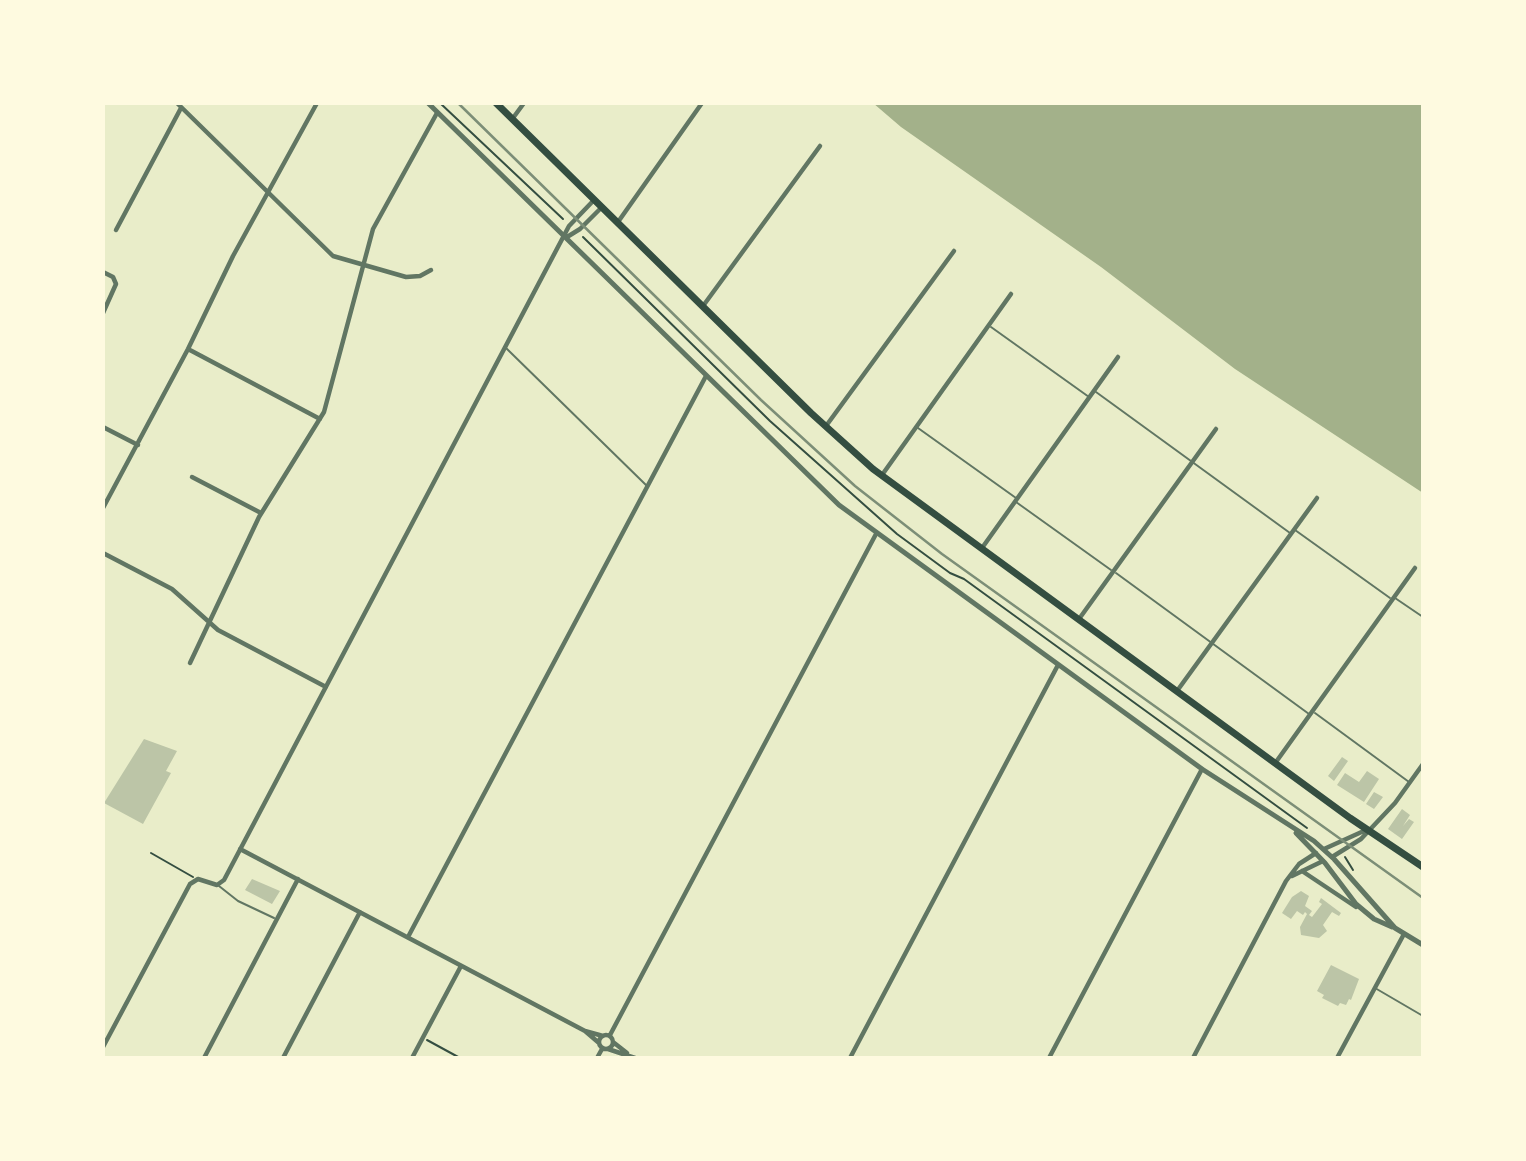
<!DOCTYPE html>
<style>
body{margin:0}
#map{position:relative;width:1526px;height:1161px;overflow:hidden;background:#e9edc9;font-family:Spectral,serif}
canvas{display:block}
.frame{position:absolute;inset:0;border:105px solid #fefae0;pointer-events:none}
</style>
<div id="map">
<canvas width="1526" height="1161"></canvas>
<div class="frame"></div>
</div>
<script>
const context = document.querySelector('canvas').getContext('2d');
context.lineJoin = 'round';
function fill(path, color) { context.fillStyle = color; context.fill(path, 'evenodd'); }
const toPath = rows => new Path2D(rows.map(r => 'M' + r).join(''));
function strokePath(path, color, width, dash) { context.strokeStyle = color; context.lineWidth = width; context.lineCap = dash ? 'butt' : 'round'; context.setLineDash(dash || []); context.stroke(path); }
fill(toPath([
 [873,103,1423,103,1423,493,1235,369,1101,267,901,127]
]), '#a3b18a');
fill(toPath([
 [144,739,177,751,166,771,171,773,143,824,104,803],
 [1342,757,1348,761,1334,781,1328,776],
 [1367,771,1379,779,1364,802,1337,785,1345,773,1359,782],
 [1374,792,1383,797,1374,809,1366,804],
 [1402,809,1410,815,1403,826,1409,819,1414,822,1402,839,1388,829],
 [252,879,280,891,272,904,245,890],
 [1301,891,1309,896,1305,906,1312,911,1309,915,1312,917,1322,904,1319,902,1321,898,1341,913,1339,916,1332,912,1323,925,1327,931,1319,938,1301,935,1300,927,1307,914,1305,912,1303,915,1297,911,1291,919,1282,913,1292,897],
 [1331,965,1359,979,1351,1000,1349,999,1346,1005,1340,1003,1338,1006,1322,998,1324,995,1317,991]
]), '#bcc5a7');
strokePath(toPath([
 [440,103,563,219],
 [583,237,770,421,897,534,950,573,964,579,1307,828],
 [151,853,193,877],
 [1345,857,1353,870],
 [427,1040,460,1058]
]), '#344e41', 2);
strokePath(toPath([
 [991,327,1089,397],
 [506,348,647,486],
 [1096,392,1290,533],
 [918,428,1016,498],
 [1016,502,1111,570],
 [1295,530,1390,598],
 [1116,573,1309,714],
 [1395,598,1423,617],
 [1315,713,1409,782],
 [219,886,238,901,274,918],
 [1375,988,1423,1016]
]), '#617663', 2);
strokePath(toPath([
 [177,103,333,256,406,277,420,276,431,270],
 [513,118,524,103],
 [618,222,702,103],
 [116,230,181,108],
 [567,237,580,229,602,207],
 [103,272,113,277,116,284,103,313],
 [703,306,820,146],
 [188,349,320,419],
 [826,426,954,251],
 [103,427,138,445],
 [882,475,1011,294],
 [192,477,261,513],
 [103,508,188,349,233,256,317,103],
 [982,548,1118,357],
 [103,553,172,589,218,630,326,687],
 [1079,619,1216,429],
 [190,663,259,517,324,412,373,229,437,113],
 [1177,691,1317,498],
 [1276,762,1415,568],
 [240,849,585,1031,603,1036],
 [1324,849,1366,830],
 [1332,857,1361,839,1395,803,1423,764],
 [1302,871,1356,907],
 [1292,876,1323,861],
 [408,937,706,376],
 [585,1031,599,1043],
 '599 1042a7 7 0 1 1 14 0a7 7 0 1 1-14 0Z',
 [610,1035,876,534],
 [613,1042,627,1053],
 [103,1047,190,884,198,879,217,885,224,880,569,226,594,200],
 [608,1049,635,1058],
 [204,1058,298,879],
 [283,1058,360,912],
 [412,1058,461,966],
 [597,1058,602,1049],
 [850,1058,1058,665],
 [1049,1058,1202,769],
 [1193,1058,1286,881,1299,864,1316,853],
 [1337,1058,1404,934]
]), '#617663', 4.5);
strokePath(toPath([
 [428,103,839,505,1202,769,1314,841,1334,859,1395,928,1423,945],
 [1296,833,1325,863,1356,904,1374,919,1392,927]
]), '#617663', 5);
strokePath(toPath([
 [496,103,811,413,873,469,1350,818,1423,867]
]), '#344e41', 7);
strokePath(toPath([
 [458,103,761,400,855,486,942,554,1423,898]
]), '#7c8e77', 2.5);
</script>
